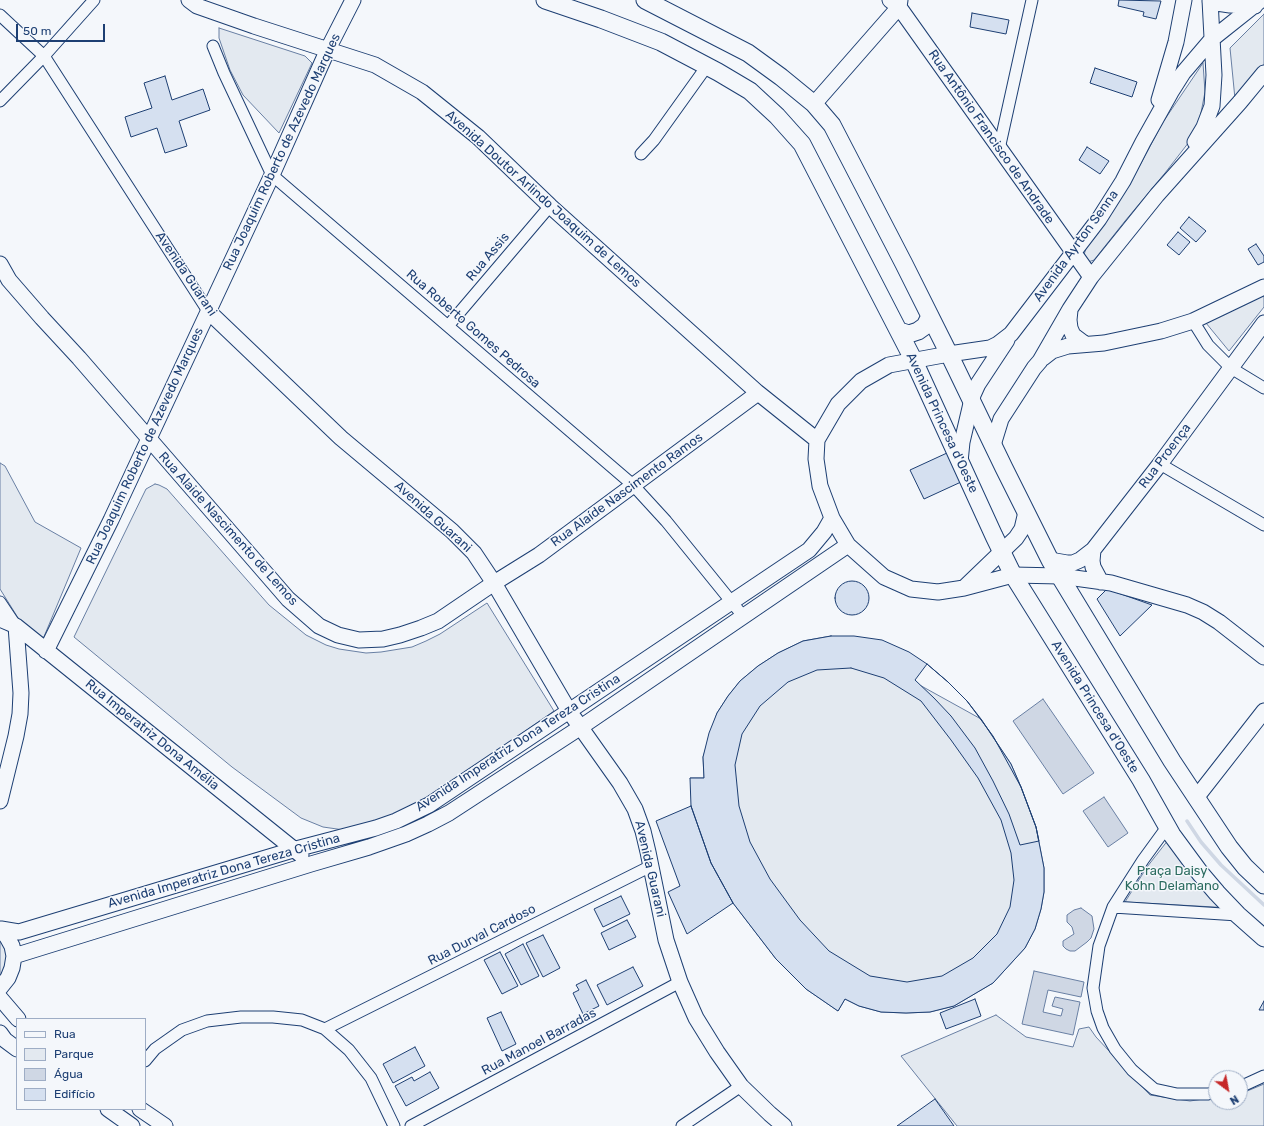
<!DOCTYPE html>
<meta charset="utf-8">
<style>
body{margin:0}
#map{position:relative;width:1264px;height:1126px;overflow:hidden;background:#f4f7fb;font-family:Rubik,sans-serif}
canvas{display:block}
.legend{position:absolute;left:16px;top:1018px;width:130px;height:92px;box-sizing:border-box;background:#f4f7fb;border:1px solid #9eadc5;margin:0;padding:5px 7px;list-style:none;font-size:12px;color:#1d3f73}
.legend li{display:flex;align-items:center;gap:8px;height:20px}
.legend b{width:20px;border:1px solid #9eadc5}
.north{position:absolute;left:1208px;top:1070px;width:40px;height:40px;box-sizing:border-box;background:#f4f7fb;border:1px solid #9eadc5;border-radius:50%;rotate:148deg;font-size:11px;font-weight:700;line-height:16px;text-align:center;color:#1d3f73}
.north::after{content:'';display:block;margin:auto;width:14px;height:18px;background:#c62828;clip-path:polygon(50% 0,100% 100%,50% 72%,0 100%)}
.scale{position:absolute;left:16px;top:24px;width:89px;height:18px;box-sizing:border-box;border:2px solid #1d3f73;border-top:0;padding-left:5px;font-size:12px;line-height:14px;white-space:nowrap;color:#1d3f73;-webkit-text-stroke:3px #f4f7fb;paint-order:stroke}
</style>
<div id="map">
<canvas width="1264" height="1126"></canvas>
<ul class="legend">
<li><b style="height:5px;background:#f4f7fb"></b>Rua</li>
<li><b style="height:11px;background:#e3e9f0"></b>Parque</li>
<li><b style="height:11px;background:#cfd7e4"></b>Água</li>
<li><b style="height:11px;background:#d5e0f0"></b>Edifício</li>
</ul>
<div class="north">N</div>
<div class="scale">50 m</div>
</div>
<script>
const context = document.querySelector('canvas').getContext('2d');
context.lineJoin = 'round';
function fill(path, color) { context.fillStyle = color; context.fill(path, 'evenodd'); }
const toPath = rows => new Path2D(rows.map(r => 'M' + r).join(''));
function strokePath(path, color, width, dash) { context.strokeStyle = color; context.lineWidth = width; context.lineCap = dash ? 'butt' : 'round'; context.setLineDash(dash || []); context.stroke(path); }
function write(font, color, halo, rows, align = 'center') {
  context.font = font + ' Rubik,sans-serif'; context.lineWidth = 3; context.setLineDash([]); context.textBaseline = 'middle'; context.strokeStyle = halo; context.fillStyle = color; for (const [text, x, y, turn = 0] of rows) {
    context.save(); context.translate(x, y); context.rotate((+turn || 0) * Math.PI / 180); context.textAlign = isNaN(turn) ? turn : align; if (halo) context.strokeText(text, 0, 0); context.fillText(text, 0, 0); context.restore();
  }
}
const green = toPath([
 [1264,14,1264,66,1235,99,1230,48,1264,14],
 [219,28,305,56,312,63,279,133,243,95,230,70,219,38,219,28],
 [1203,63,1205,92,1200,118,1189,142,1165,173,1125,221,1094,260,1088,262,1084,255,1086,248,1140,165,1163,122,1203,63],
 [1264,295,1264,307,1229,351,1206,323,1264,295],
 [0,463,5,466,35,522,81,548,43,639,20,621,0,589,0,463],
 [155,484,159,485,167,489,269,605,306,635,326,645,339,649,366,653,381,652,412,647,426,641,440,634,487,603,554,711,441,790,420,802,397,813,380,820,344,830,323,827,301,818,232,767,74,637,146,489,155,484],
 [831,636,981,719,1011,764,1021,787,1036,827,1044,868,1044,892,1041,909,1035,929,1025,948,993,983,954,1006,930,1012,906,1013,881,1012,859,1006,845,999,838,1011,806,989,776,959,733,903,690,778,704,778,703,757,717,713,728,696,740,681,758,666,778,653,803,641,831,636],
 [1172,835,1232,908,1125,902,1147,867,1172,835],
 [0,935,9,958,0,981,0,935],
 [996,1015,1026,1037,1073,1047,1079,1029,1089,1027,1096,1037,1150,1095,1190,1101,1216,1097,1216,1102,1240,1102,1240,1094,1264,1084,1264,1126,957,1126,901,1056,996,1015]
]);
fill(green, '#e3e9f0');
strokePath(green, '#687fa3', 1);
const water = toPath([
 [1043,699,1094,773,1063,794,1013,721,1043,699],
 [1104,797,1128,833,1108,847,1083,811,1104,797],
 [1081,908,1092,916,1094,929,1091,938,1087,942,1075,951,1070,951,1066,949,1063,946,1063,941,1074,934,1072,927,1067,922,1067,915,1074,910,1081,908],
 [1034,971,1084,982,1081,997,1048,990,1043,1012,1061,1016,1063,1009,1052,1006,1055,997,1080,1002,1073,1035,1022,1024,1034,971]
]);
fill(water, '#cfd7e4');
strokePath(water, '#687fa3', 1);
strokePath(toPath([
 [1187,821,1201,842,1221,865,1264,905]
]), '#cfd7e4', 3.5);
const building = toPath([
 [1119,0,1161,1,1156,19,1143,16,1144,12,1118,6,1119,0],
 [972,13,1009,20,1006,34,970,27,972,13],
 [1095,68,1137,82,1132,97,1090,83,1095,68],
 [165,76,172,100,203,89,210,110,179,121,187,146,165,153,157,128,131,137,125,117,152,108,144,83,165,76],
 [1087,147,1109,161,1100,174,1079,160,1087,147],
 [1189,217,1206,231,1196,242,1180,228,1189,217],
 [1178,232,1190,242,1179,255,1167,245,1178,232],
 [1256,244,1264,256,1264,262,1258,265,1248,249,1256,244],
 [947,453,961,482,924,499,910,470,947,453],
 '835 598a17 17 0 1 1 34 0a17 17 0 1 1-34 0Z',
 [1107,589,1152,605,1120,636,1097,599,1107,589],
 [831,636,854,636,882,640,909,652,927,664,948,682,967,701,981,719,1011,764,1021,787,1036,827,1044,868,1044,892,1041,909,1035,929,1025,948,993,983,954,1006,930,1012,906,1013,881,1012,859,1006,845,999,838,1011,806,989,776,959,733,903,711,863,691,806,690,778,704,778,703,757,709,733,717,713,728,696,740,681,758,666,778,653,803,641,831,636],
 [851,668,884,678,921,701,951,740,978,778,1001,820,1011,853,1014,880,1010,907,997,934,973,958,942,976,907,982,870,976,829,951,800,920,770,879,750,842,739,806,735,765,742,734,760,706,788,682,817,670,851,668],
 [927,664,948,682,967,701,993,736,1021,787,1036,827,1039,841,1020,845,1009,814,993,781,975,748,951,716,934,698,915,680,927,664],
 [691,806,711,863,733,903,687,934,668,892,680,886,656,821,691,806],
 [621,896,630,914,603,927,594,909,621,896],
 [627,920,636,937,609,950,601,933,627,920],
 [543,935,560,968,543,977,526,943,543,935],
 [523,944,539,976,521,985,505,954,523,944],
 [500,952,518,986,502,994,484,960,500,952],
 [633,967,643,986,607,1005,597,985,633,967],
 [586,980,599,1006,583,1014,573,993,579,990,576,985,586,980],
 [975,999,981,1016,946,1029,940,1013,975,999],
 [1264,1001,1264,1010,1259,1010,1264,1001],
 [501,1012,516,1044,502,1051,487,1018,501,1012],
 [415,1047,425,1066,393,1083,383,1064,415,1047],
 [430,1072,439,1088,406,1106,395,1086,412,1077,414,1081,430,1072],
 [935,1099,954,1126,897,1126,935,1099]
]);
fill(building, '#d5e0f0');
strokePath(building, '#1d3f73', 1);
const street = toPath([
 [0,15,44,56,208,311],
 [213,46,224,73,272,175,633,485,666,521,743,616],
 [0,101,44,56,94,0],
 [999,149,1032,0],
 [641,154,654,140,707,66],
 [1193,321,1208,345,1231,368,1264,388],
 [448,326,550,206],
 [1160,464,1264,525],
 [0,602,16,626],
 [1167,827,1143,860,1113,907,1099,946,1093,988,1097,1011,1103,1028,1115,1049,1132,1070,1154,1089,1177,1094,1208,1094,1216,1092],
 [1113,907,1238,915],
 [325,1029,651,866],
 [145,1061,155,1049,182,1030,207,1021,241,1017,273,1017,302,1020,325,1029,349,1050,371,1078,394,1126],
 [1240,1087,1264,1076],
 [411,1126,680,982],
 [682,1126,741,1086]
]);
const secondary = toPath([
 [189,0,197,6,254,26,375,65,422,92,478,137,550,206,757,392,817,440],
 [890,0,899,7,1091,277],
 [1261,0,1212,39,1183,73,1171,92,1143,142,1123,181,1099,219,1011,334,998,344,990,348,949,354,889,365,861,381,838,404,817,440,816,459,820,486,832,518,848,545,884,577,911,589,938,592,964,588,1013,575,1060,576,1111,583,1187,605,1203,612,1219,622,1264,657],
 [1210,2,1230,5,1255,6],
 [1159,100,1176,42,1184,0],
 [814,104,899,7,900,0],
 [1195,142,1204,127,1212,106,1214,75,1210,0],
 [0,264,9,280,42,318,79,358,288,599,319,626,338,635,359,640,383,639,400,635,421,628,438,621,494,583,539,555,758,393],
 [1070,310,1069,320,1070,328,1073,335,1085,344],
 [208,311,341,438,452,531,474,553,494,583,569,711,620,783,635,809,643,831,648,852,666,940,680,982,696,1018,717,1052,741,1086,770,1114,784,1126],
 [1043,358,1052,351,1068,346,1104,343,1161,331,1193,321,1264,287],
 [993,445,1001,419,1034,368,1040,361,1070,309,1091,277,1157,195,1240,102,1264,73],
 [960,462,962,442,973,395,978,384,1007,340],
 [1093,550,1092,561,1093,567,1101,582],
 [1050,560,1067,563,1073,563,1080,560,1093,550,1160,464,1264,323],
 [965,587,1016,538,1022,529,1026,512],
 [0,619,16,626,301,855],
 [46,651,111,520,272,175,328,49,353,0],
 [1196,798,1264,711],
 [0,801,16,736,20,714,21,693,16,626],
 [0,929,7,937,12,946,14,956,12,968,8,978,0,988],
 [1,929,19,932,296,849,376,828,396,821,429,805,809,550,824,532,832,518],
 [14,956,311,864,369,847,406,834,428,824,449,813,581,727,848,545],
 [0,998,18,1019],
 [0,1033,5,1040,17,1049],
 [108,1109,132,1126],
 [140,1109,165,1126]
]);
const primary = toPath([
 [545,0,601,19,661,42,718,72,750,91,777,116,802,144,914,361,994,536,1013,575,1141,780,1172,835,1200,873,1217,893,1238,915,1264,938],
 [645,0,748,53,781,77,814,104,832,125,904,264,949,354,1004,468,1050,560,1172,761,1229,847,1245,867,1264,885],
 [899,331,909,334,918,331,925,326,930,316]
]);
strokePath(street, '#1d3f73', 13);
strokePath(secondary, '#1d3f73', 17);
strokePath(primary, '#1d3f73', 19);
strokePath(street, '#f4f7fb', 11);
strokePath(secondary, '#f4f7fb', 15);
strokePath(primary, '#f4f7fb', 17);
write('13px', '#1d3f73', '#f4f7fb', [
 ["Rua Antônio Francisco de Andrade",991,137,55],
 ["Rua Joaquim Roberto de Azevedo Marques",282,152,-65],
 ["Avenida Doutor Arlindo Joaquim de Lemos",543,199,42],
 ["Avenida Ayrton Senna",1076,246,-54],
 ["Rua Assis",488,257,-50],
 ["Avenida Guarani",186,274,56],
 ["Rua Roberto Gomes Pedrosa",473,329,41],
 ["Avenida Princesa d'Oeste",942,423,65],
 ["Rua Joaquim Roberto de Azevedo Marques",145,446,-65],
 ["Rua Proença",1165,456,-53],
 ["Rua Alaíde Nascimento Ramos",627,490,-36],
 ["Avenida Guarani",433,517,42],
 ["Rua Alaide Nascimento de Lemos",228,529,48],
 ["Avenida Princesa d'Oeste",1095,707,58],
 ["Rua Imperatriz Dona Amélia",152,735,39],
 ["Avenida Imperatriz Dona Tereza Cristina",518,743,-33],
 ["Avenida Guarani",650,869,77],
 ["Avenida Imperatriz Dona Tereza Cristina",224,871,-16],
 ["Rua Durval Cardoso",482,935,-27],
 ["Rua Manoel Barradas",539,1042,-28]
]);
write('13px', '#2c6c60', '#f4f7fb', [
 ["Praça Daisy",1172,871],
 ["Kohn Delamano",1172,886]
]);
</script>
